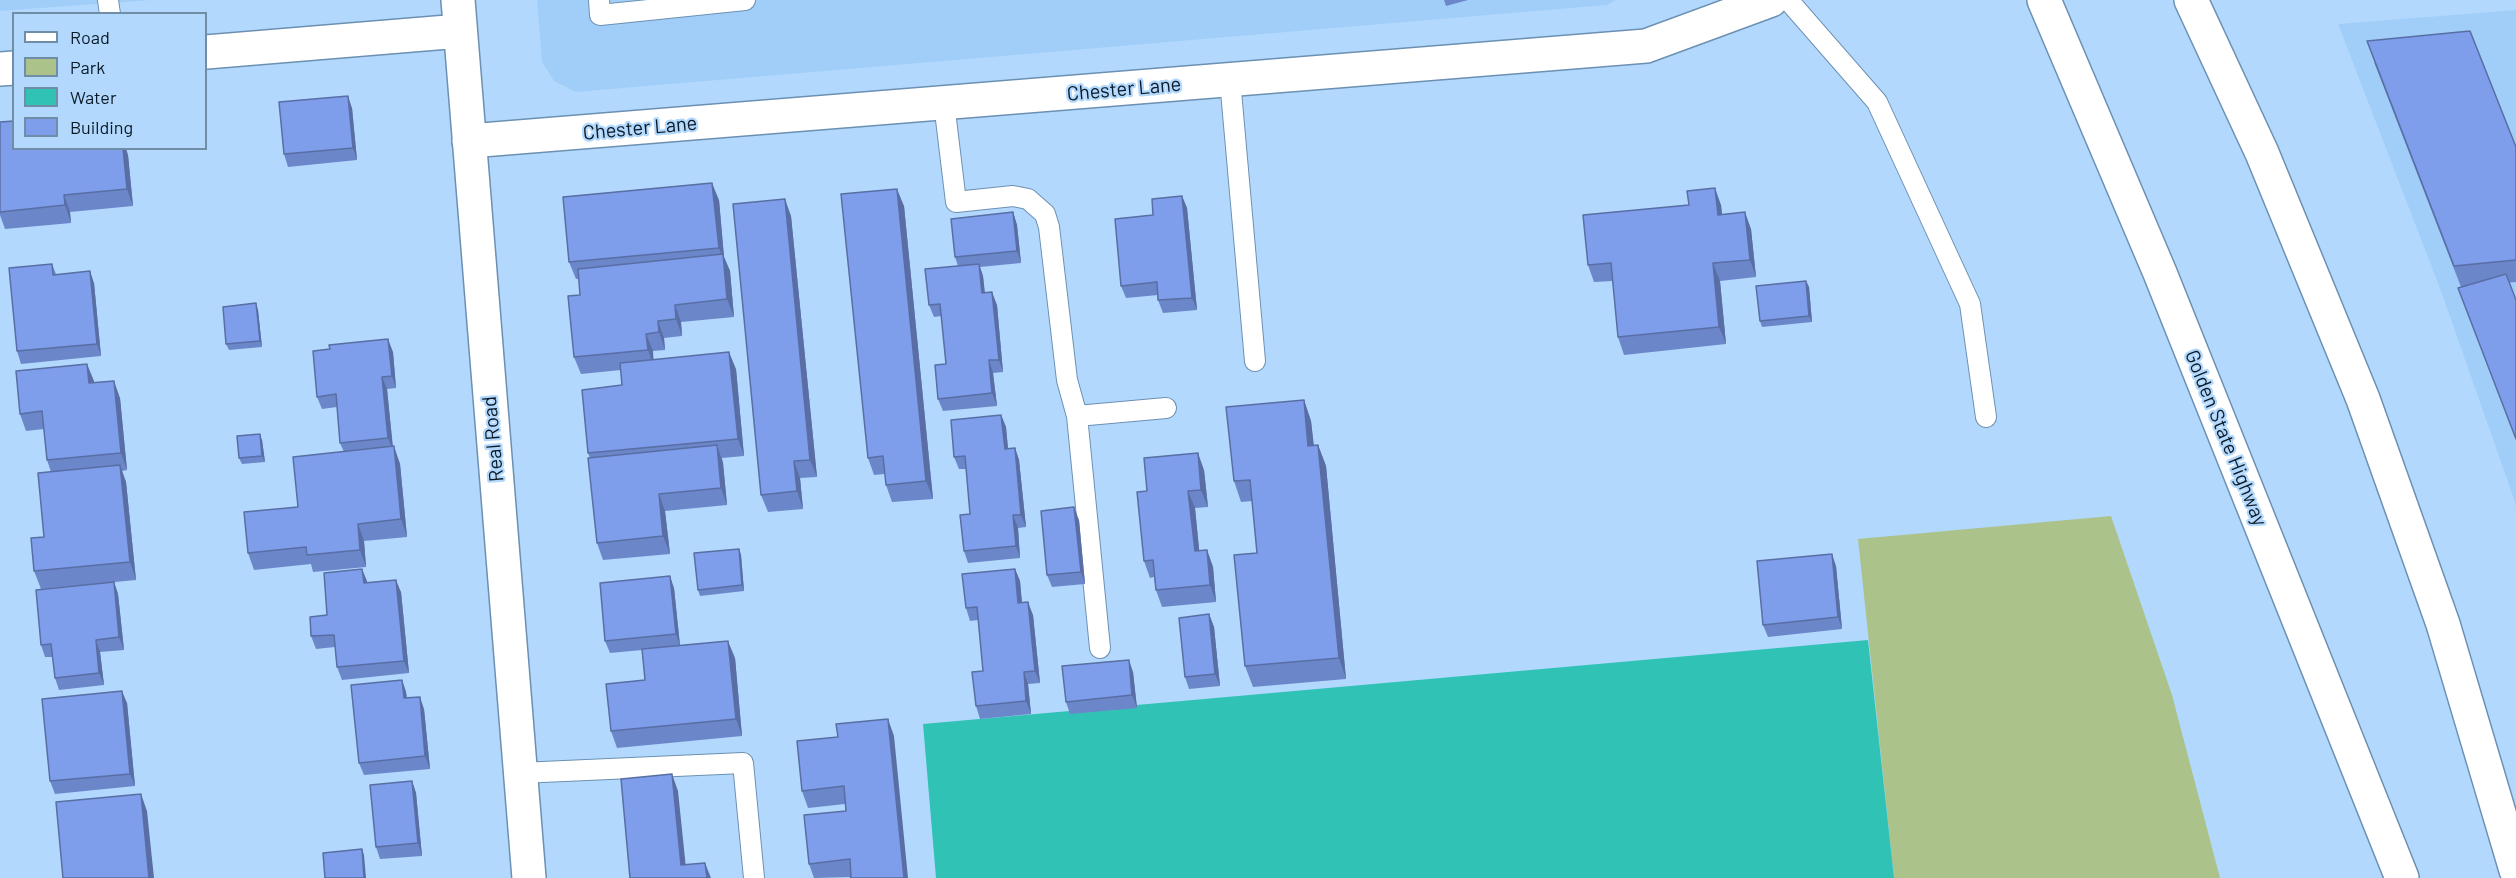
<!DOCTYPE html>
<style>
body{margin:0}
#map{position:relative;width:2516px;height:878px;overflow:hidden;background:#b2d9fd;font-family:Barlow,sans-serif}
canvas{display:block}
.legend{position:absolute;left:12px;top:12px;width:195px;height:138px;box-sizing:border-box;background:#b2d9fd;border:2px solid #708da7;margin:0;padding:8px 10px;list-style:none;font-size:18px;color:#0c1a27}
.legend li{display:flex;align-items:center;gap:12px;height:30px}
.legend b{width:30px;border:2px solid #708da7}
</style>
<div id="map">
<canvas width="2516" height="878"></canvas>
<ul class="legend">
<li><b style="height:8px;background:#fff"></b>Road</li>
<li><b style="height:16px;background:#abc38a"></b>Park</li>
<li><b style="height:16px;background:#31c2b6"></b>Water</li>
<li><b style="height:16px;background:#7e9dea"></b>Building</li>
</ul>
</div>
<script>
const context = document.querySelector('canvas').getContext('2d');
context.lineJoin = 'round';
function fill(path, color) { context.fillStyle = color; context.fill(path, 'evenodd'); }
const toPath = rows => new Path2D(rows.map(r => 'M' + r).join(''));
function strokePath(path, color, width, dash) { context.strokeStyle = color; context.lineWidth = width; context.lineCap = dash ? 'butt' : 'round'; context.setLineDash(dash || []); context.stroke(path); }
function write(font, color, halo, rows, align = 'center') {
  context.font = font + ' Barlow,sans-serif'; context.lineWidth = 4.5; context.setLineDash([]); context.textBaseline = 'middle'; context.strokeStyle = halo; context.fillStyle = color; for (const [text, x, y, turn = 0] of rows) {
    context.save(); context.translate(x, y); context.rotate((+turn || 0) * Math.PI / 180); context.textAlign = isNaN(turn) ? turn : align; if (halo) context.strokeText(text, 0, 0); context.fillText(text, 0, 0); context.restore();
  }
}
fill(toPath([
 [0,0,151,0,0,11],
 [537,0,1616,0,1607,5,576,92,554,81,542,62],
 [2516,10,2516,505,2441,291,2338,24]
]), '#a1cef8');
fill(toPath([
 [2111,516,2172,695,2220,878,1894,878,1858,539]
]), '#abc38a');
fill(toPath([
 [1868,640,1894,878,936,878,923,724]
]), '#31c2b6');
const lane = toPath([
 [108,0,110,14],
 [599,0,600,15,745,0],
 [1788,0,1877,102,1970,304,1986,417],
 [1230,80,1255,361],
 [944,103,956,202,1013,196,1028,199,1045,214,1049,227,1067,380,1077,416,1100,648],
 [1077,416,1166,408],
 [520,773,743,763,754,878]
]);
const street = toPath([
 [469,141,1646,46,1771,0]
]);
const secondary = toPath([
 [458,0,529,878],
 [206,52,460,31],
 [0,69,14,68]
]);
const highway = toPath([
 [2044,0,2160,273,2402,878],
 [2191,0,2262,153,2363,399,2443,624,2516,870]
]);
strokePath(lane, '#6c90b2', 22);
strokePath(street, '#6c90b2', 36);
strokePath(secondary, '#6c90b2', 36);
strokePath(highway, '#6c90b2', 36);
strokePath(lane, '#fff', 20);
strokePath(street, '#fff', 33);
strokePath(secondary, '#fff', 33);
strokePath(highway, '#fff', 33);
fill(toPath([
 [1444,0,1468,0,1446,6],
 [2374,62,2516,147,2516,282,2461,287],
 [352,108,357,160,288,167,284,154],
 [0,122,14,148,128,155,133,206,70,212,71,223,5,229,0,215],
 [1182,196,1187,208,1197,310,1163,313,1158,300,1158,295,1126,298,1121,286,1153,215],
 [719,200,724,257,730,271,734,317,681,322,682,336,664,338,665,350,653,351,653,360,736,369,744,456,722,458,723,463,727,505,665,511,670,554,603,560,597,543,590,458,588,453,622,385,621,370,581,374,574,357,580,295,579,279,576,279,569,262],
 [1721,205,1722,214,1751,229,1756,277,1720,281,1726,344,1624,355,1618,337,1613,281,1594,282,1588,265],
 [904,206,933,499,892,502,886,485,885,474,874,475,868,458],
 [1013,212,1017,225,1021,263,980,267,983,276,985,293,997,305,1003,372,993,373,997,406,943,411,938,399,946,364,941,316,934,317,929,305,958,266,955,257],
 [791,216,817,477,800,478,803,509,768,512,761,495],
 [52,264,56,274,94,283,101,356,21,364,17,351],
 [1806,281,1809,287,1812,322,1762,327,1760,321],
 [258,310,262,347,229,350,226,344],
 [393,352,396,388,387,389,393,447,400,464,407,537,364,541,366,567,313,572,311,564,254,570,248,553,298,507,344,452,340,443,337,407,322,409,317,397],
 [94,381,94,383,120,398,127,470,122,471,126,482,136,580,41,589,34,571,44,537,51,472,47,460,44,429,26,431,20,414],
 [1304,400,1311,421,1314,446,1318,445,1326,466,1346,679,1253,687,1245,666,1257,553,1252,501,1241,502,1234,481],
 [1001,415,1006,427,1008,448,1015,448,1019,460,1026,527,1018,528,1020,558,968,563,964,551,970,514,966,469,959,469,954,457],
 [262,440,265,462,242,464,239,458],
 [1204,470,1208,507,1195,508,1199,550,1207,550,1213,567,1216,602,1162,607,1156,590,1154,577,1150,578,1144,561,1147,491],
 [1079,520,1085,584,1052,587,1047,575],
 [739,549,741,555,744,591,700,596,698,590],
 [1836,566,1842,629,1768,637,1763,625],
 [1015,569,1020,581,1022,603,1033,615,1040,683,1028,684,1031,714,980,719,976,706,983,671,978,620,970,621,966,608],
 [114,582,118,594,124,650,100,652,104,685,59,690,55,678,53,657,45,657,41,645],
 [367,583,401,592,409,673,342,680,337,667,335,647,316,649,311,636,327,615],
 [674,588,680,645,735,658,742,736,617,748,611,731,645,680,642,650,610,653,605,641],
 [1209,614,1214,627,1220,686,1189,689,1185,677],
 [1133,672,1137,708,1070,714,1066,702],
 [402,680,406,692,407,698,424,709,430,769,364,775,359,763],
 [127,703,135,786,55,794,50,781],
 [894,736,851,877,814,878,809,864,846,811,845,804,808,808,802,791],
 [412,781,416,793,422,856,380,859,376,847]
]), '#6c87c9');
fill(toPath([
 [348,96,352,108,357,160,353,148],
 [123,148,126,148,128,155,133,206,127,189],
 [712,183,719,200,724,257,730,271,734,317,727,299,724,261,719,248],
 [1715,188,1721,205,1724,232,1718,215],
 [897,189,904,206,933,499,926,481],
 [64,195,70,212,71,223,65,205],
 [1182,196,1187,208,1197,310,1192,298],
 [785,199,791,216,817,477,810,460],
 [1013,212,1017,225,1021,263,1017,251],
 [1745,212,1751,229,1756,277,1750,260],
 [1713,263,1720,281,1726,344,1719,327],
 [979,264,983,276,986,306,982,293],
 [90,271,94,283,101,356,97,344],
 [1806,281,1809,287,1812,322,1809,316],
 [992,292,997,305,1003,372,999,360],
 [256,303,258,310,262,347,260,341],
 [675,305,681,322,682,336,676,319],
 [658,321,664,338,665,350,659,332],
 [646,334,653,351,654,367,648,350],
 [388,339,393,352,396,388,392,376],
 [729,352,736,369,744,456,738,439],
 [989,360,993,373,997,406,992,393],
 [87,364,94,381,95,400,89,383],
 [382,377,387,389,393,450,388,438],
 [114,381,120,398,127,470,121,453],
 [1304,400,1311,421,1316,467,1308,446],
 [1001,415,1006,427,1009,461,1005,449],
 [260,434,262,440,265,462,262,456],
 [717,445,723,463,727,505,721,488],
 [1318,445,1326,466,1346,679,1339,658],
 [394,446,400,464,407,537,401,519],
 [1015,448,1019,460,1026,527,1021,515],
 [1198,453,1204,470,1208,507,1201,490],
 [794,461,800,478,803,509,797,491],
 [120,465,126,482,136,580,130,562],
 [1188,491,1195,508,1201,568,1195,551],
 [659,494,665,511,670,554,663,536],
 [1074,507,1079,520,1085,584,1081,572],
 [1013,515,1018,528,1020,558,1016,546],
 [358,524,364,541,366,567,360,550],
 [739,549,741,555,744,591,742,585],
 [1207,550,1213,567,1216,602,1210,585],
 [1832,554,1836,566,1842,629,1838,617],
 [362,569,367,581,368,595,364,583],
 [1015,569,1020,581,1023,615,1018,603],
 [670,576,674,588,680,646,676,634],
 [396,580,401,592,409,673,404,661],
 [114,582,118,594,124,650,119,637],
 [1028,602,1033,615,1040,683,1035,671],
 [1209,614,1214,627,1220,686,1215,674],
 [96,640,100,652,104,685,99,673],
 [728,641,735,658,742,736,736,719],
 [1129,660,1133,672,1137,708,1132,695],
 [1024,672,1028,684,1031,714,1026,701],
 [402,680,406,692,408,710,404,698],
 [122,691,127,703,135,786,130,774],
 [420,697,424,709,430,769,425,756],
 [888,719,894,736,908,878,904,878],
 [672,774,678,791,687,878,681,865],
 [412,781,416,793,422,856,418,843],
 [141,794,147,811,154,878,149,878],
 [362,849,364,855,366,878,364,878],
 [705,863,711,878,707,878]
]), '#586ea4');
const building = toPath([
 [2470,31,2516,147,2516,260,2454,266,2367,41,2470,31],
 [348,96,353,148,284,154,279,102,348,96],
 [14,121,14,148,123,148,127,189,64,195,65,205,0,212,0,122,14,121],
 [712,183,719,248,569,262,563,197,712,183],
 [1715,188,1718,215,1745,212,1750,260,1713,263,1719,327,1618,337,1611,263,1588,265,1583,215,1689,205,1687,191,1715,188],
 [897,189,926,481,886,485,883,456,868,458,841,194,897,189],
 [1182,196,1192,298,1158,300,1157,282,1121,286,1115,219,1153,215,1152,199,1182,196],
 [785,199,810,460,794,461,797,491,761,495,733,204,785,199],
 [1013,212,1017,251,955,257,951,219,1013,212],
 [723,254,727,299,675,305,676,319,658,321,659,332,646,334,648,350,574,357,568,296,580,295,578,269,723,254],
 [52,264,53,275,90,271,97,344,17,351,9,268,52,264],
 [979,264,982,293,992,292,999,360,989,360,992,393,938,399,935,365,946,364,940,304,929,305,925,269,979,264],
 [2506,274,2516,300,2516,439,2458,288,2506,274],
 [1806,281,1809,316,1760,321,1756,286,1806,281],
 [256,303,260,341,226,344,223,307,256,303],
 [388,339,392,376,382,377,388,438,340,443,336,394,317,397,313,351,330,349,329,345,388,339],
 [729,352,738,439,588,453,582,390,622,385,620,363,729,352],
 [87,364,89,383,114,381,121,453,47,460,42,411,20,414,16,371,87,364],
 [1304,400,1308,446,1318,445,1339,658,1245,666,1234,555,1257,553,1250,480,1234,481,1226,407,1304,400],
 [1001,415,1005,449,1015,448,1021,515,1013,515,1016,546,964,551,960,515,970,514,965,456,954,457,951,420,1001,415],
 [260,434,262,456,239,458,237,436,260,434],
 [717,445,721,488,659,494,663,536,597,543,588,458,717,445],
 [394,446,401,519,358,524,360,550,307,555,306,547,248,553,244,512,298,507,293,457,394,446],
 [1198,453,1201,490,1188,491,1195,551,1207,550,1210,585,1156,590,1153,560,1144,561,1137,492,1147,491,1144,458,1198,453],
 [120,465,130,562,34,571,31,538,44,537,38,473,120,465],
 [1074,507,1081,572,1047,575,1041,511,1074,507],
 [739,549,742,585,698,590,694,553,739,549],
 [1832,554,1838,617,1763,625,1757,561,1832,554],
 [362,569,364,583,396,580,404,661,337,667,334,635,311,636,310,617,327,615,324,573,362,569],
 [1015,569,1018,603,1028,602,1035,671,1024,672,1026,701,976,706,972,672,983,671,977,607,966,608,962,574,1015,569],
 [670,576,676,634,605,641,600,583,670,576],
 [114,582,119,637,96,640,99,673,55,678,51,644,41,645,36,590,114,582],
 [1209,614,1215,674,1185,677,1179,618,1209,614],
 [728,641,736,719,611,731,606,684,645,680,642,649,728,641],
 [1129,660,1132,695,1066,702,1062,666,1129,660],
 [402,680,404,698,420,697,425,756,359,763,351,685,402,680],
 [122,691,130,774,50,781,42,699,122,691],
 [888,719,904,878,850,878,851,878,850,859,809,864,804,815,846,811,844,786,802,791,797,741,838,737,836,724,888,719],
 [672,774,681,865,705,863,707,878,630,878,621,779,672,774],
 [412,781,418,843,376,847,370,785,412,781],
 [141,794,149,878,63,878,56,802,141,794],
 [362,849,364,878,325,878,323,853,362,849]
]);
fill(building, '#7e9dea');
strokePath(building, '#586ea4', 1.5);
write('20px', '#0c1a27', '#b2d9fd', [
 ["Chester Lane",1124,89,-5],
 ["Chester Lane",640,128,-5],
 ["Golden State Highway",2226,438,68],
 ["Real Road",493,439,-95]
]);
</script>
